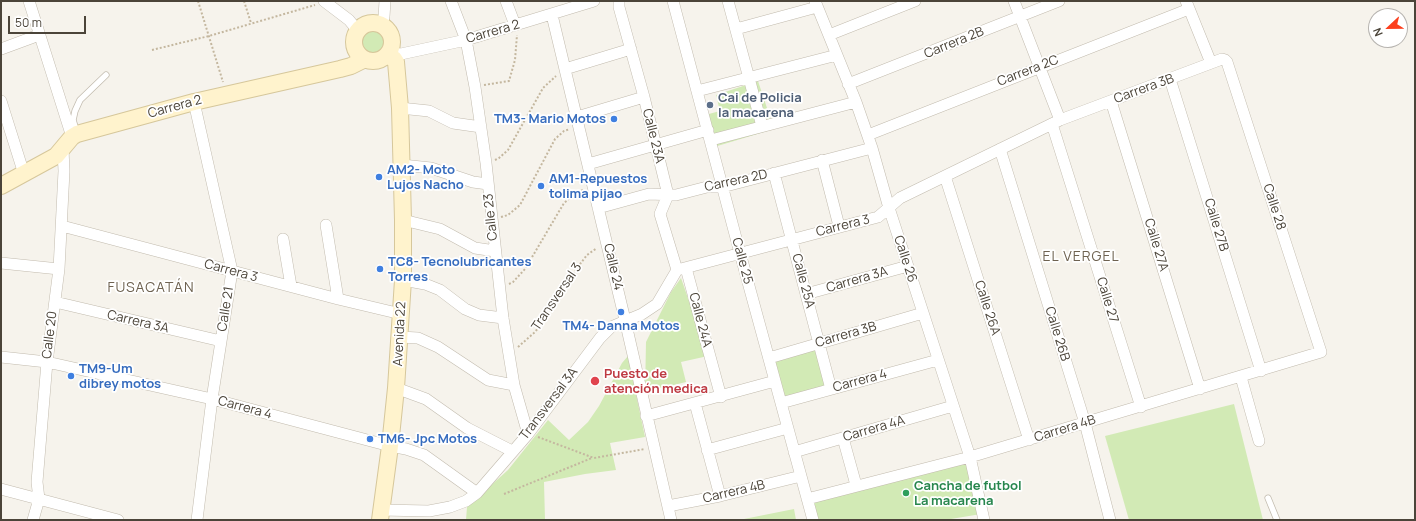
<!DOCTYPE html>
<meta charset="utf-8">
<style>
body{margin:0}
#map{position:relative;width:1416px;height:521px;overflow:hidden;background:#f6f3ec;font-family:Manrope,sans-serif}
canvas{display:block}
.frame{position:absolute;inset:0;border:2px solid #4b4439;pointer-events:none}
.north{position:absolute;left:1368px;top:8px;width:40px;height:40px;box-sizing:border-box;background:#fff;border:1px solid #b7b4b0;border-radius:50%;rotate:248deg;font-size:11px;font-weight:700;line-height:16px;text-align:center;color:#4b4439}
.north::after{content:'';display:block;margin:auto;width:14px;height:18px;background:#fc3f1d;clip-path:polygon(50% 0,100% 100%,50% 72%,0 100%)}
.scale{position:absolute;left:8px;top:16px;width:78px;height:18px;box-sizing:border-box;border:2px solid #4b4439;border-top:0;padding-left:5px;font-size:12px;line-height:14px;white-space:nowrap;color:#4b4439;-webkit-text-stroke:3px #fff;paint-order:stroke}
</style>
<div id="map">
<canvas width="1416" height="521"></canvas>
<div class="frame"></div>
<div class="north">N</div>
<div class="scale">50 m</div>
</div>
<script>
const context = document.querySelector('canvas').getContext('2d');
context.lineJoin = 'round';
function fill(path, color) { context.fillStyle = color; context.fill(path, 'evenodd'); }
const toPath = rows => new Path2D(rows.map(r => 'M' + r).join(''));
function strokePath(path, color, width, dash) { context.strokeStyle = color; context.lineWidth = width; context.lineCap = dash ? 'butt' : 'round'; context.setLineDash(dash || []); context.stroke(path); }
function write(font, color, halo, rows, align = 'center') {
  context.font = font + ' Manrope,sans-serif'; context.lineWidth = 3.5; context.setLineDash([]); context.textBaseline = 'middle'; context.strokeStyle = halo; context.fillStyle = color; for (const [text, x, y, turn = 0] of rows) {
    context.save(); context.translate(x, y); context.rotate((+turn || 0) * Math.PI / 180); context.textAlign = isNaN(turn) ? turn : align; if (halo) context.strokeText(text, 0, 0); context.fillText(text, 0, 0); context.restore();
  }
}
fill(toPath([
 '362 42a12 12 0 1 1 24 0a12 12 0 1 1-24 0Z',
 [758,81,774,129,714,147,705,115,720,111,716,95],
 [681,278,708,356,681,362,686,382,645,392,646,342,671,292],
 [817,348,828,389,782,401,771,361],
 [628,356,645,437,610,443,616,470,585,474,544,482,545,520,466,520,467,507,508,470,548,420,569,440,588,422,599,406,622,363],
 [1234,404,1263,520,1129,520,1105,436],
 [970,458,981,514,945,520,817,520,811,499],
 [794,509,796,520,740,520,744,519]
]), '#d2eab5');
const lane = toPath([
 [77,133,73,120,75,111,80,100,106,75],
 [1268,498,1277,520]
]);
const street = toPath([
 [29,1,72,137],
 [324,1,349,20,358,31],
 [451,1,466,40,475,87,486,163,503,318,514,385,528,434],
 [506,1,515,25],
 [619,1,619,7,644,97,668,195,660,214,677,270],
 [673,1,740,253,813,520],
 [728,1,762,126],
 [815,1,856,102,872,148,889,208,970,457,984,520],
 [1014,1,1060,120],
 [1186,1,1211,63],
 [552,15,625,320,671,520],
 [381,25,384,17,385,1],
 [736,29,817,7],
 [829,35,915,1],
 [1,49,39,35],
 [389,53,401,54,466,40,594,1],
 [565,69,631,49],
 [1170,79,1261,371],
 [848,84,1059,1],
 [697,91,837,55],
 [1,101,24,174],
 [1111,101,1200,389],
 [194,102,232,271,212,399,197,520],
 [400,108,429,111,453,123,481,127],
 [577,117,644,97],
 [1052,124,1141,407],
 [868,135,1189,9],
 [711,140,856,102],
 [1000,149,1085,423,1110,520],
 [822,160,839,226],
 [588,164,708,130],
 [402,165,431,168,473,182,488,184],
 [774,173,831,389],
 [945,176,1029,440],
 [598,208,649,194,676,195,707,187,722,187,872,148],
 [403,220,440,229,475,248,495,251],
 [326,225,338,299],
 [62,226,338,299,401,314],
 [283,239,291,286],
 [1,263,59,269],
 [686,268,721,397],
 [677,270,878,217,900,198,1060,120,1222,59,1225,60,1227,62,1321,352,970,457,807,499],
 [403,280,425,284,440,290,465,309,479,315,503,318],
 [806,294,908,266],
 [55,302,221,341],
 [400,337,418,338,438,347,488,380,514,385],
 [1,357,47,362,212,399,390,446,406,449,424,455,477,493],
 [769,358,923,313],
 [1241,377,1259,441],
 [396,388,426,399,467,428,512,451],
 [695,403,720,496],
 [781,403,938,360],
 [646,416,775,381],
 [843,438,856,485],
 [707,450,788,428],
 [794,452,953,406],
 [1,489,118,520],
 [668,506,720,496,801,476],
 [381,510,429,511,450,507,466,501,477,493,528,434,600,338,611,327,642,314,657,304,677,270],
 [33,520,39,499,37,482,47,362,59,269,64,171,63,149]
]);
const secondary = toPath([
 '354 42a19 19 0 1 1 38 0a19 19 0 1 1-38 0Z',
 [1,186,56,156,72,137,77,134,194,102,340,69,351,66,365,59],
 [380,520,390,446,396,388,403,280,403,220,400,108,396,62,394,59,387,55]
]);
strokePath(lane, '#c2bbae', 7);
strokePath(street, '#c2bbae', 12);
strokePath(secondary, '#d6c79b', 18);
strokePath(toPath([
 [198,1,223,82],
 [244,1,251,23],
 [152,50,209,36,315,5],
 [484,85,509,81,515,60,517,35],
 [495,160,499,158,508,150,543,88,556,76],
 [501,217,508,215,520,205,555,139,564,131,570,129],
 [509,284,513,282,525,269,564,203,578,192,583,190],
 [518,347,535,332,546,318,574,272,587,255,597,248],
 [538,437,594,458,645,449],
 [504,494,592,458]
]), '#c4b79f', 2, [2, 2]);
strokePath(lane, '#fff', 5.5);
strokePath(street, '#fff', 11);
strokePath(secondary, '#fff3cd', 16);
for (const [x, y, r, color] of [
 [710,105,4,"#5c6f8a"],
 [614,119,4,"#3f7fe0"],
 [379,177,4,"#3f7fe0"],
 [541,186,4,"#3f7fe0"],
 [380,269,4,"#3f7fe0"],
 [621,312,4,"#3f7fe0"],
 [71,376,4,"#3f7fe0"],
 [595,381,5,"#e0444e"],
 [370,439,4,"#3f7fe0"],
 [906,493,4,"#2e9e5b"]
]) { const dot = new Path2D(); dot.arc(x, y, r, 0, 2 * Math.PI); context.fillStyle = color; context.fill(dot); strokePath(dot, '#fff', 1.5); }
write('13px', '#4b4439', '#fff', [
 ["Carrera 2",493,32,-16],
 ["Carrera 2B",954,43,-22],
 ["Carrera 2C",1028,71,-21],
 ["Carrera 3B",1144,89,-20],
 ["Carrera 2",175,107,-15],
 ["Calle 23A",653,136,76],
 ["Carrera 2D",736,181,-12],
 ["Calle 28",1274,207,72],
 ["Calle 23",491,217,-96],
 ["Calle 27B",1216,225,73],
 ["Carrera 3",843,226,-14],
 ["Calle 27A",1156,245,73],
 ["Calle 26",905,259,72],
 ["Calle 25",742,261,75],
 ["Calle 24",613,267,77],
 ["Carrera 3",231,271,15],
 ["Carrera 3A",857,280,-16],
 ["Calle 25A",803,281,75],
 ["Transversal 3",557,297,-56],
 ["Calle 27",1107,300,73],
 ["Calle 26A",987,308,72],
 ["Calle 21",226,309,-81],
 ["Calle 24A",700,320,75],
 ["Carrera 3A",138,322,13],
 ["Avenida 22",400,334,-87],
 ["Calle 26B",1057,334,73],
 ["Calle 20",50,335,-83],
 ["Carrera 3B",846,335,-16],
 ["Carrera 4",860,381,-15],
 ["Transversal 3A",549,404,-53],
 ["Carrera 4",245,408,15],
 ["Carrera 4A",874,429,-16],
 ["Carrera 4B",1065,429,-17],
 ["Carrera 4B",734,492,-13]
]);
write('bold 13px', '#4e5e75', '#fff', [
 ["Cai de Policia",718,98],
 ["la macarena",718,113]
], 'left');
write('bold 13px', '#366cbe', '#fff', [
 ["TM3- Mario Motos",606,119,"right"],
 ["AM2- Moto",387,170],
 ["Lujos Nacho",387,185],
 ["AM1-Repuestos",549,179],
 ["tolima pijao",549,194],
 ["TC8- Tecnolubricantes",388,262],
 ["Torres",388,277],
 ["TM4- Danna Motos",621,326,"center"],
 ["TM9-Um",79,369],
 ["dibrey motos",79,384],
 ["TM6- Jpc Motos",378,439]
], 'left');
write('bold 13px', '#be3a42', '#fff', [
 ["Puesto de",604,374],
 ["atención medica",604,389]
], 'left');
write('bold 13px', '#27864d', '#fff', [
 ["Cancha de futbol",914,486],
 ["La macarena",914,501]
], 'left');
context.letterSpacing = '1px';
write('14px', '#6e6250', '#fff', [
 ["EL VERGEL",1081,257],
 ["FUSACATÁN",151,288]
]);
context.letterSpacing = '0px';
</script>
